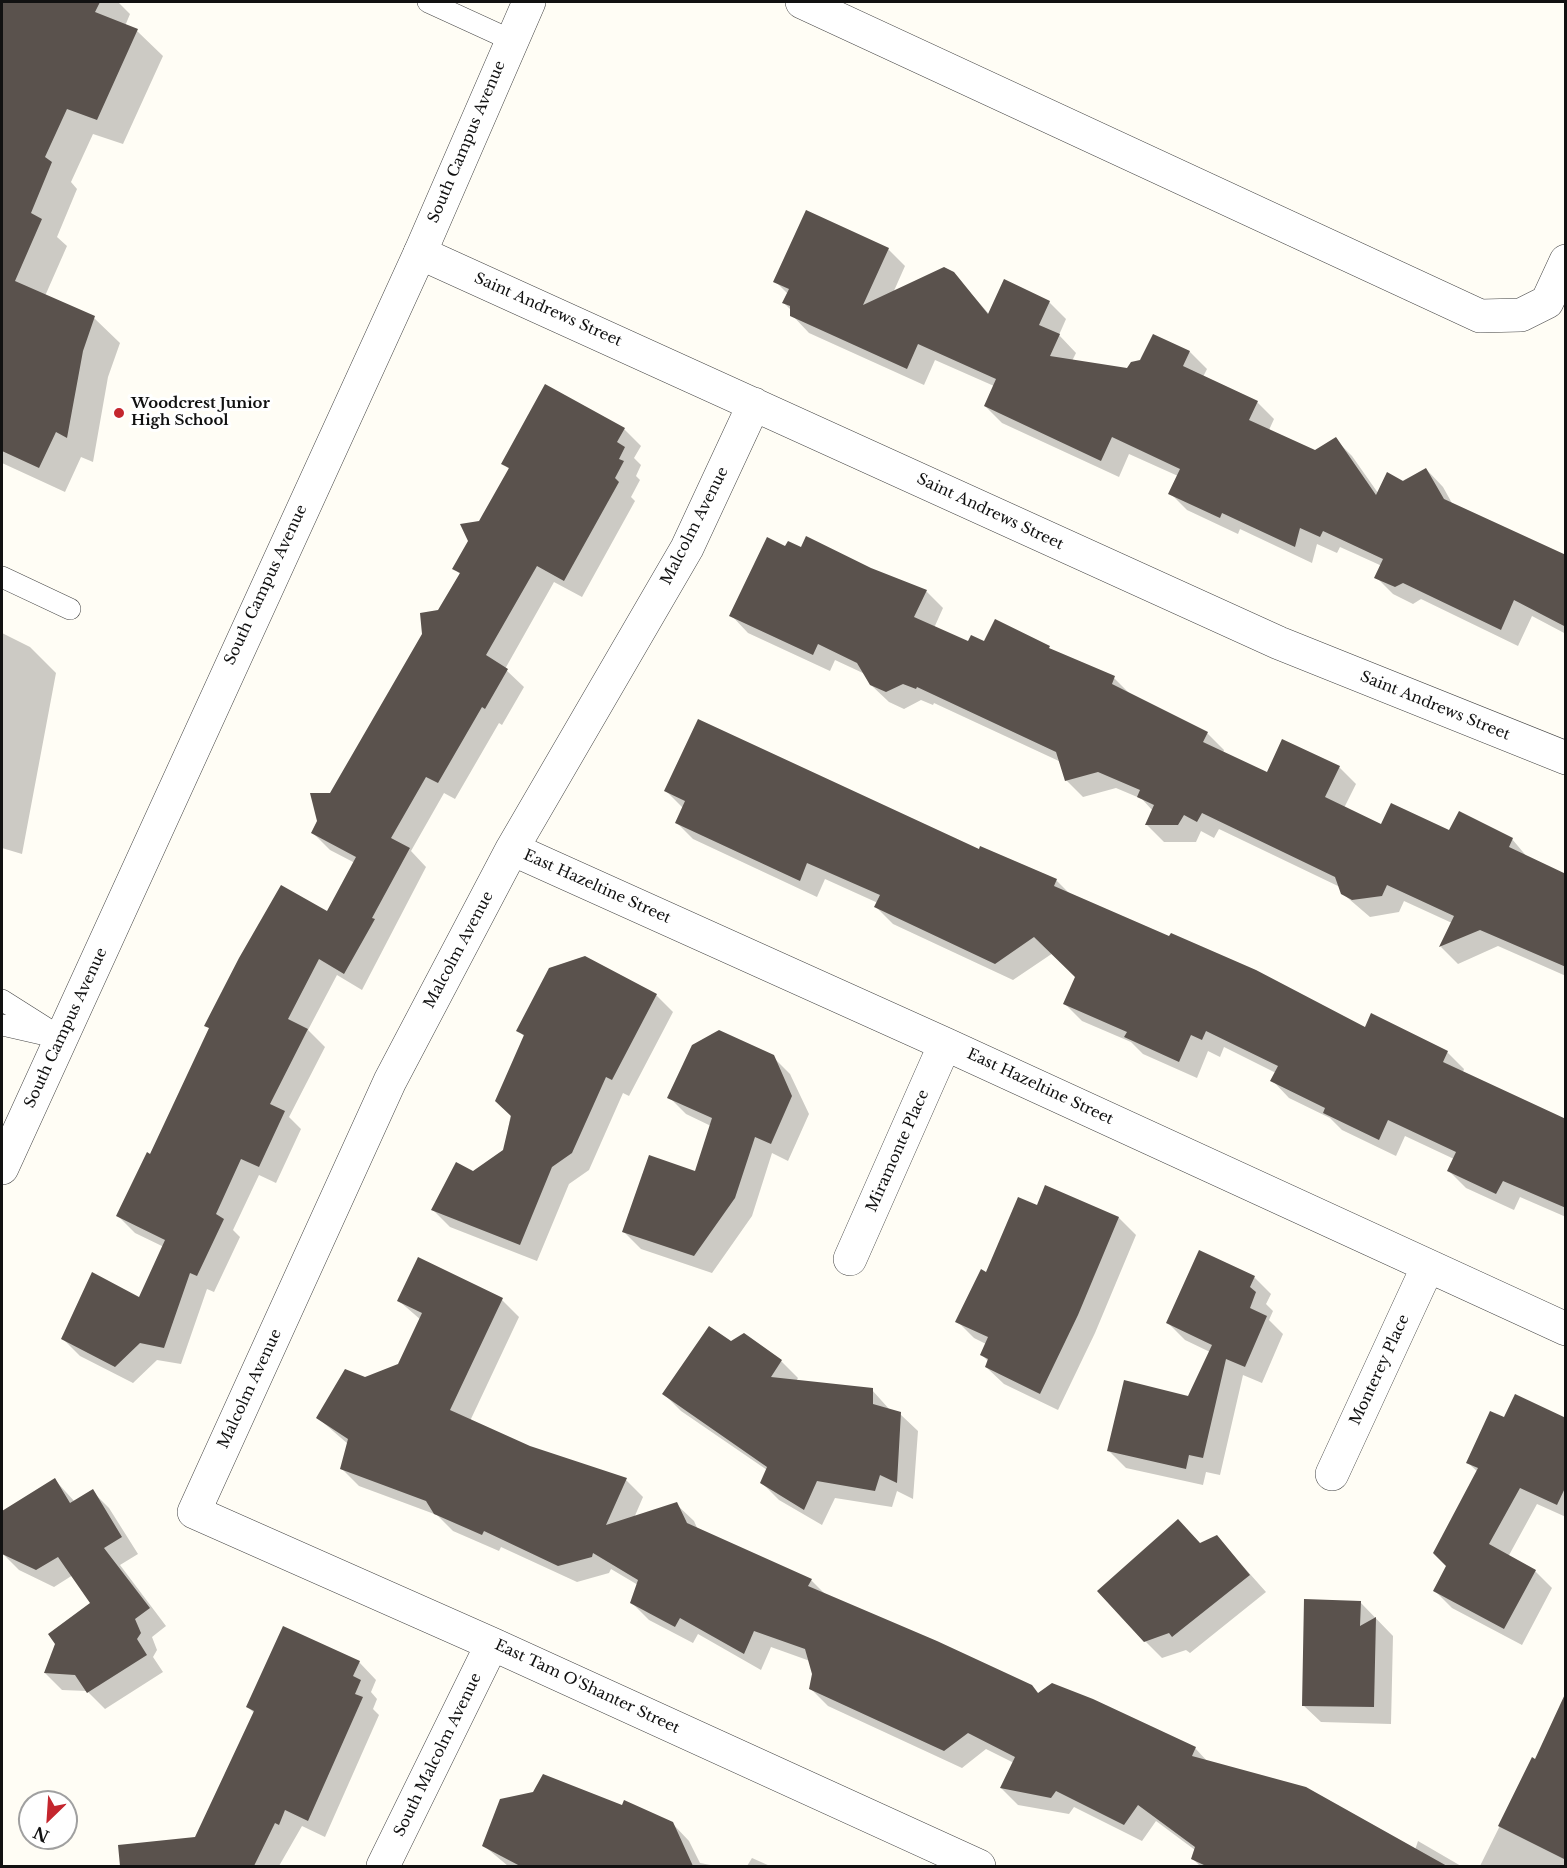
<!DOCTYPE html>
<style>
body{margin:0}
#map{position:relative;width:1567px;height:1868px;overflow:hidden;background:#fffdf5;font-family:"Libre Baskerville",serif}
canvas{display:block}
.frame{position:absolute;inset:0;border:3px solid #111;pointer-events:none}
.north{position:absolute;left:18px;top:1790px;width:60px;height:60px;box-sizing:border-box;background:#fff;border:2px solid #a0a0a0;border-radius:50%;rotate:205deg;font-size:16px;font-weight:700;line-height:24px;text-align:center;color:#111}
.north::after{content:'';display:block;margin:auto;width:21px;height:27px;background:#c4262e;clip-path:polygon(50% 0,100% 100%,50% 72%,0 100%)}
</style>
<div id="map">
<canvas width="1567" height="1868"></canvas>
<div class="frame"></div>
<div class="north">N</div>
</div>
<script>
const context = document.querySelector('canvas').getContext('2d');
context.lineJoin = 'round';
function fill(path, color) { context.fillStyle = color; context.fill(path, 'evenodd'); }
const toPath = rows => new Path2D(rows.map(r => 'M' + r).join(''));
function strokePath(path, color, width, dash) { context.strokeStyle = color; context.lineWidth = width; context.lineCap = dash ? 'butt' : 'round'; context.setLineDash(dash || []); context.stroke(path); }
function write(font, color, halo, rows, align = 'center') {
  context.font = font + ' "Libre Baskerville",serif'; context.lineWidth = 6; context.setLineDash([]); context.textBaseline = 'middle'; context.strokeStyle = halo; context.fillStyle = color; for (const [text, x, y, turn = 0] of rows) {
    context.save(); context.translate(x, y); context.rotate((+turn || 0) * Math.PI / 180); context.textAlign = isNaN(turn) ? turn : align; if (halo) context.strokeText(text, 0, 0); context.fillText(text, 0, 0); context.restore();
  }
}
fill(toPath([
 [2,2,118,2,130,14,125,26,137,31,163,56,123,144,93,134,71,182,77,189,57,237,67,246,45,296,94,318,120,343,108,377,93,462,81,457,65,492,2,463],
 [888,249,905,266,893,293,953,273,989,314,1049,302,1066,319,1059,335,1076,353,1072,361,1128,370,1190,352,1207,369,1203,377,1257,402,1274,419,1269,430,1315,452,1335,439,1352,456,1378,493,1426,469,1443,487,1453,505,1566,557,1566,634,1532,616,1518,646,1421,599,1413,604,1393,594,1376,577,1382,566,1340,547,1337,553,1317,544,1312,563,1240,529,1238,534,1187,510,1170,493,1178,476,1129,454,1119,477,1002,423,985,406,994,386,935,360,924,385,809,333,792,315,791,310,784,303,788,294,775,281],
 [624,429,641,446,634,458,641,465,636,476,640,480,631,497,635,501,582,597,554,582,505,669,524,687,502,725,499,723,455,799,444,793,411,851,426,867,362,990,337,975,308,1030,325,1047,289,1117,301,1129,276,1183,259,1175,233,1230,240,1237,214,1292,207,1289,181,1364,157,1360,133,1383,80,1356,63,1339,139,1299,164,1247,135,1233,118,1216,151,1156,210,1029,206,1025,327,913,355,863,330,850,313,833,331,795,460,574,454,568,510,470,503,463],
 [786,548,802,549,870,569,926,591,943,608,934,628,969,643,984,643,995,621,1054,652,1114,678,1131,695,1207,733,1224,750,1223,753,1268,774,1339,767,1356,784,1344,808,1381,826,1512,839,1528,858,1566,875,1566,976,1498,946,1458,964,1441,947,1452,923,1404,901,1399,912,1370,917,1342,893,1340,887,1219,829,1214,838,1201,831,1196,842,1164,842,1147,825,1153,811,1142,799,1116,788,1083,797,1066,780,1061,762,934,703,933,705,921,700,904,709,889,702,871,685,865,674,835,660,830,671,748,633,731,615],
 [2,633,30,647,56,673,22,854,2,848],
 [666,791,979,851,1056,880,1071,895,1365,1029,1447,1052,1464,1069,1463,1072,1566,1120,1566,1217,1520,1197,1514,1210,1466,1188,1449,1171,1454,1159,1405,1136,1396,1156,1342,1130,1330,1118,1289,1098,1272,1080,1276,1073,1224,1047,1220,1057,1208,1051,1197,1078,1143,1054,1131,1042,1082,1021,1065,1004,1077,977,1053,953,1013,980,893,924,876,907,878,903,825,879,817,897,693,839,676,822,683,808],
 [656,995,673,1012,629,1096,623,1093,589,1170,569,1184,537,1261,450,1227,433,1210,473,1173,504,1151,525,1037,518,1030],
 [773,1057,790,1074,809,1114,788,1161,772,1153,752,1216,712,1273,641,1249,624,1232,696,1173,711,1126,686,1114,669,1097],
 [1119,1218,1136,1235,1095,1333,1058,1410,1004,1384,986,1367,989,1362,982,1355,986,1344,974,1338,957,1321,987,1274],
 [1254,1277,1271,1294,1266,1304,1273,1311,1269,1320,1283,1334,1262,1383,1243,1375,1220,1475,1206,1472,1203,1485,1126,1468,1108,1450,1189,1398,1210,1352,1185,1340,1168,1323],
 [502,1300,519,1317,470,1421,529,1447,626,1480,643,1497,634,1518,676,1504,694,1521,698,1530,811,1580,826,1595,1039,1694,1195,1748,1208,1762,1415,1850,1418,1841,1461,1866,1200,1866,1193,1859,1195,1850,1156,1821,1142,1841,1074,1807,1069,1814,1018,1805,1001,1788,1014,1763,986,1749,962,1768,828,1706,810,1688,813,1674,810,1661,771,1647,761,1670,698,1634,693,1643,649,1620,632,1603,638,1585,611,1569,609,1573,577,1582,501,1547,499,1551,453,1531,437,1515,359,1486,342,1469,348,1444,318,1418,365,1379,399,1366,421,1320,399,1301],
 [731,1343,781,1361,798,1378,796,1381,872,1390,890,1410,900,1414,918,1431,913,1499,897,1491,892,1507,835,1498,822,1525,779,1500,762,1483,767,1470,681,1411,664,1394],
 [1566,1419,1566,1517,1537,1504,1508,1557,1535,1571,1552,1588,1522,1645,1452,1608,1434,1590,1447,1566,1478,1472,1468,1463],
 [55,1480,75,1502,92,1491,109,1508,138,1554,120,1565,166,1626,152,1637,157,1650,153,1657,163,1672,105,1709,87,1691,62,1690,45,1673,92,1603,73,1575,54,1587,19,1570,2,1553,5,1527,2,1513],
 [1217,1537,1266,1592,1190,1653,1186,1650,1162,1658,1145,1641,1201,1544],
 [1360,1602,1393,1636,1391,1724,1321,1722,1303,1705],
 [359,1662,376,1680,371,1692,377,1699,373,1709,379,1715,325,1837,302,1826,279,1866,179,1866,196,1839,255,1714,248,1707],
 [1566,1696,1566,1866,1480,1866,1533,1759,1536,1761],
 [623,1807,672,1823,689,1841,700,1863,716,1866,508,1866,483,1845],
 [752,1858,770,1866,747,1866]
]), '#0003');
fill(toPath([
 [2,2,100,2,95,12,138,29,97,120,67,109,45,157,52,162,31,213,42,219,15,281,95,316,83,351,67,438,56,432,39,468,2,451],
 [806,210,889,248,863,305,944,267,954,272,988,314,1004,279,1050,301,1039,325,1060,334,1050,356,1127,368,1131,362,1140,360,1153,334,1190,351,1183,366,1258,401,1249,420,1315,450,1336,437,1376,495,1387,472,1403,481,1426,468,1444,499,1566,555,1566,627,1514,600,1501,630,1403,583,1395,587,1374,578,1383,559,1323,531,1320,537,1300,528,1295,547,1222,513,1220,518,1168,494,1180,469,1112,437,1101,461,984,406,996,379,918,344,907,369,790,316,790,306,782,303,789,289,773,282],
 [545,384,625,428,617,442,625,447,619,459,624,461,615,478,619,482,564,581,537,566,486,655,508,669,485,709,482,707,438,783,426,777,391,838,410,848,372,918,375,919,344,974,319,959,288,1019,308,1029,270,1104,285,1111,259,1167,241,1159,216,1214,224,1219,197,1276,190,1273,164,1348,140,1343,115,1367,61,1339,92,1272,139,1297,165,1240,116,1216,147,1152,150,1154,209,1028,204,1026,239,958,281,885,327,911,356,857,311,833,317,821,310,793,330,793,422,634,420,613,438,610,460,573,452,569,468,541,460,524,479,521,509,468,501,464],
 [806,536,871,568,927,590,914,617,968,641,971,635,984,641,995,619,1050,646,1049,648,1115,676,1112,684,1208,732,1203,742,1267,772,1282,739,1340,766,1325,797,1381,824,1391,803,1449,830,1459,811,1513,838,1509,847,1566,874,1566,967,1480,930,1439,947,1454,916,1387,885,1382,896,1352,900,1341,894,1335,877,1202,813,1197,822,1184,815,1178,825,1145,825,1154,805,1137,797,1140,790,1098,772,1065,781,1056,752,917,687,916,689,903,684,886,692,870,685,857,663,818,644,813,655,729,616,767,537,785,546,788,541,801,547],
 [698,719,979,849,980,846,1057,879,1054,886,1169,936,1171,933,1256,970,1365,1027,1371,1013,1448,1051,1443,1062,1566,1119,1566,1208,1503,1181,1496,1194,1447,1171,1456,1152,1388,1120,1379,1140,1323,1113,1325,1108,1270,1081,1278,1066,1206,1031,1202,1040,1191,1035,1179,1062,1124,1037,1127,1032,1063,1004,1075,977,1034,937,995,964,874,907,880,895,807,863,800,881,675,823,685,801,664,791],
 [585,956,657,994,612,1080,606,1077,572,1153,552,1167,520,1245,431,1210,456,1162,473,1171,503,1150,511,1116,495,1101,524,1035,516,1031,549,968],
 [719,1030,774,1055,792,1096,771,1144,755,1137,735,1198,694,1256,622,1232,649,1155,695,1171,712,1118,667,1098,692,1045],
 [1045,1185,1119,1217,1078,1315,1040,1394,985,1367,988,1359,980,1355,988,1337,955,1322,981,1269,986,1272,1018,1197,1037,1205],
 [1199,1250,1255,1276,1250,1287,1256,1292,1250,1308,1267,1316,1245,1367,1226,1359,1203,1458,1189,1455,1186,1469,1107,1451,1124,1380,1188,1396,1212,1345,1166,1323],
 [418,1257,503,1298,450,1410,530,1446,627,1478,606,1525,677,1502,687,1523,812,1579,808,1586,937,1641,1032,1685,1038,1693,1052,1683,1093,1699,1196,1747,1192,1756,1306,1787,1447,1866,1206,1866,1191,1859,1195,1847,1138,1805,1124,1825,1056,1791,1051,1798,1000,1788,1015,1757,968,1733,944,1751,809,1689,812,1674,805,1649,754,1631,744,1654,680,1618,675,1627,630,1603,638,1580,593,1553,592,1557,558,1566,484,1531,482,1535,434,1514,426,1501,340,1469,348,1439,316,1418,345,1369,365,1377,398,1364,422,1313,397,1301],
 [709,1326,731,1341,744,1333,782,1360,771,1377,873,1388,873,1404,901,1412,897,1483,880,1475,875,1491,817,1481,804,1510,760,1483,767,1467,662,1394],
 [1515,1394,1566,1418,1566,1486,1557,1505,1520,1488,1489,1544,1536,1570,1504,1629,1433,1591,1446,1566,1433,1553,1478,1468,1466,1463,1490,1411,1504,1417],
 [55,1478,70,1503,93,1489,122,1537,104,1548,150,1608,135,1619,141,1633,137,1639,147,1655,87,1693,75,1675,44,1673,55,1644,48,1634,90,1603,58,1557,36,1570,2,1554,2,1511],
 [1178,1519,1200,1543,1217,1535,1250,1575,1172,1637,1169,1633,1144,1642,1097,1591],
 [1304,1599,1361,1601,1360,1626,1376,1617,1374,1707,1302,1706],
 [283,1626,360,1661,353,1676,361,1680,355,1694,363,1697,308,1821,285,1810,279,1825,275,1823,254,1866,120,1866,118,1845,195,1837,254,1711,246,1707],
 [1566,1692,1566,1860,1498,1826,1532,1757,1535,1759],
 [543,1774,622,1805,624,1800,673,1822,693,1866,520,1866,482,1846,500,1799,533,1792]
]), '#5a524d');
const service = toPath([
 [428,2,511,40],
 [2,577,70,609],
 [2,1000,62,1038],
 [2,1025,46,1035]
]);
const minor = toPath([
 [802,2,1480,316,1521,315,1547,302,1566,261],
 [420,253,1279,643,1566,758],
 [754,404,687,548,512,849,390,1081,194,1512,492,1644,979,1866],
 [512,849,945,1044,1566,1329],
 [850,1259,945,1044],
 [1332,1474,1428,1266],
 [383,1866,492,1644]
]);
const tertiary = toPath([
 [2,1168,420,253,529,2]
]);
strokePath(service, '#444', 22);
strokePath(minor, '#444', 34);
strokePath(tertiary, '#444', 34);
strokePath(service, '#fff', 21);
strokePath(minor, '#fff', 33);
strokePath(tertiary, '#fff', 33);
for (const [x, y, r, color] of [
 [119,413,6,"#c4262e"]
]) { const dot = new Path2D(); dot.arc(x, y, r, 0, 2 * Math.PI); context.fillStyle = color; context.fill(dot); strokePath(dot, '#fff', 2); }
write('15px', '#111', '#fff', [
 ["South Campus Avenue",467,142,-67],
 ["Saint Andrews Street",548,310,24],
 ["Saint Andrews Street",990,512,25],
 ["Malcolm Avenue",695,526,-63],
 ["South Campus Avenue",266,585,-65],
 ["Saint Andrews Street",1435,706,22],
 ["East Hazeltine Street",597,887,24],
 ["Malcolm Avenue",459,950,-62],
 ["South Campus Avenue",66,1028,-65],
 ["East Hazeltine Street",1040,1087,25],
 ["Miramonte Place",898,1151,-66],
 ["Monterey Place",1380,1370,-65],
 ["Malcolm Avenue",250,1389,-65],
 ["East Tam O'Shanter Street",587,1687,25],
 ["South Malcolm Avenue",438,1755,-64]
]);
write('bold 15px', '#111', '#fff', [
 ["Woodcrest Junior",131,404],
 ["High School",131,421]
], 'left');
</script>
